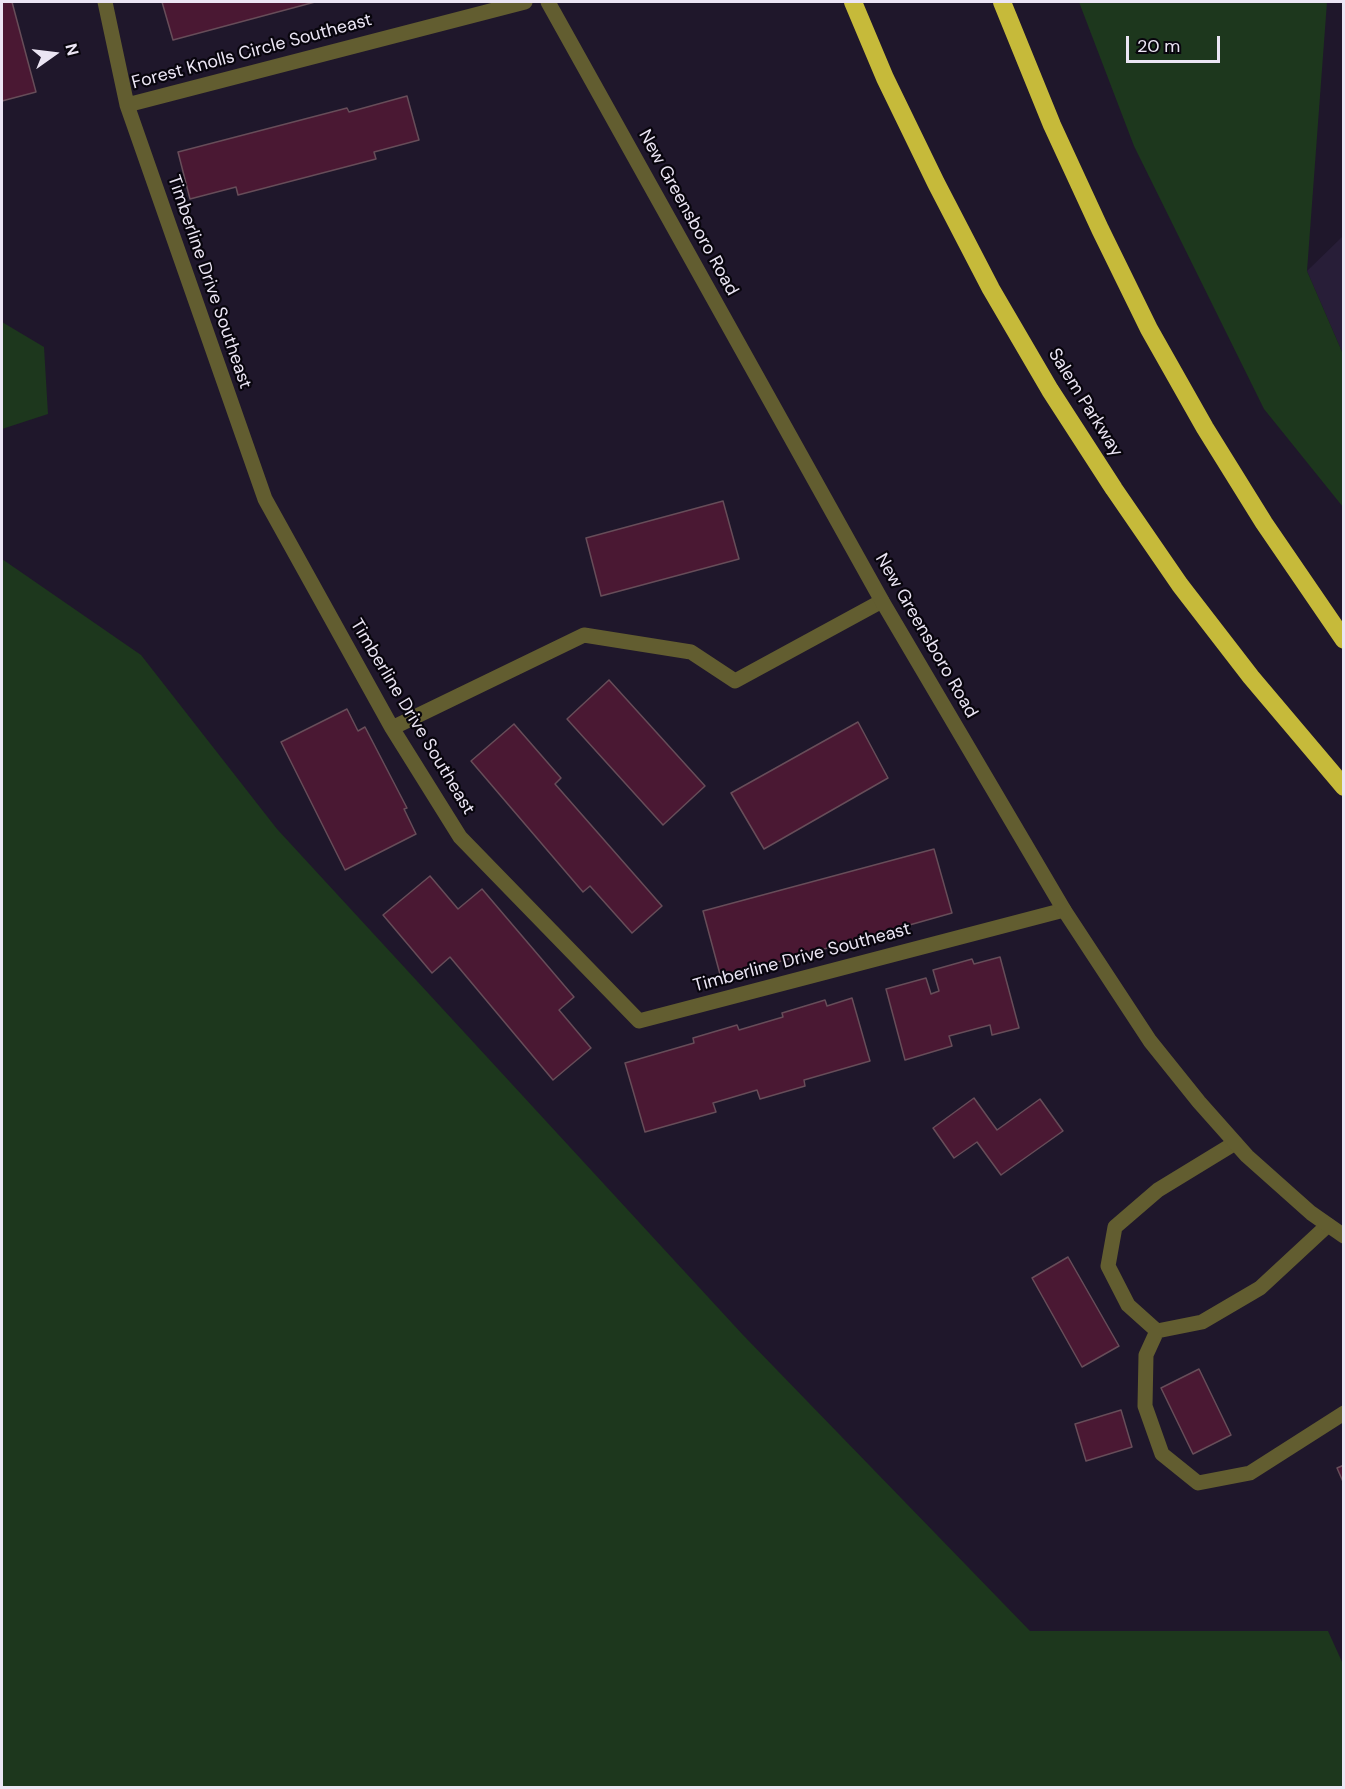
<!DOCTYPE html>
<style>
body{margin:0}
#map{position:relative;width:1345px;height:1789px;overflow:hidden;background:#1f172b;font-family:"DM Sans",sans-serif}
canvas{display:block}
.frame{position:absolute;inset:0;border:3px solid #ebe5f4;pointer-events:none}
.north{position:absolute;left:24px;top:24px;width:60px;height:60px;-webkit-text-stroke:4px #08050d;paint-order:stroke;rotate:76deg;font-size:16px;font-weight:700;line-height:24px;text-align:center;color:#ebe5f4}
.north::after{content:'';display:block;margin:auto;width:21px;height:27px;background:#ebe5f4;clip-path:polygon(50% 0,100% 100%,50% 72%,0 100%)}
.scale{position:absolute;left:1126px;top:36px;width:94px;height:27px;box-sizing:border-box;border:3px solid #ebe5f4;border-top:0;padding-left:8px;font-size:18px;line-height:21px;white-space:nowrap;color:#ebe5f4;-webkit-text-stroke:4px #08050d;paint-order:stroke}
</style>
<div id="map">
<canvas width="1345" height="1789"></canvas>
<div class="frame"></div>
<div class="north">N</div>
<div class="scale">20 m</div>
</div>
<script>
const context = document.querySelector('canvas').getContext('2d');
context.lineJoin = 'round';
function fill(path, color) { context.fillStyle = color; context.fill(path, 'evenodd'); }
const toPath = rows => new Path2D(rows.map(r => 'M' + r).join(''));
function strokePath(path, color, width, dash) { context.strokeStyle = color; context.lineWidth = width; context.lineCap = dash ? 'butt' : 'round'; context.setLineDash(dash || []); context.stroke(path); }
function write(font, color, halo, rows, align = 'center') {
  context.font = font + ' "DM Sans",sans-serif'; context.lineWidth = 4.5; context.setLineDash([]); context.textBaseline = 'middle'; context.strokeStyle = halo; context.fillStyle = color; for (const [text, x, y, turn = 0] of rows) {
    context.save(); context.translate(x, y); context.rotate((+turn || 0) * Math.PI / 180); context.textAlign = isNaN(turn) ? turn : align; if (halo) context.strokeText(text, 0, 0); context.fillText(text, 0, 0); context.restore();
  }
}
fill(toPath([
 [1343,236,1343,354,1307,271]
]), '#281e38');
fill(toPath([
 [1079,2,1327,2,1307,271,1343,354,1343,507,1264,409,1134,146],
 [2,322,44,347,48,414,2,429],
 [2,559,141,655,277,829,743,1335,1030,1631,1328,1631,1343,1664,1343,1787,2,1787]
]), '#1d371d');
const building = toPath([
 [2,2,12,2,36,92,2,101,2,2],
 [162,2,315,2,173,40,162,2],
 [407,96,419,140,374,152,376,159,238,195,236,187,190,199,178,152,347,108,349,112,407,96],
 [723,501,739,559,601,596,586,538,723,501],
 [609,680,705,786,663,825,567,719,609,680],
 [347,709,358,731,365,727,407,808,404,809,416,834,345,870,281,742,347,709],
 [858,722,888,778,764,849,731,793,858,722],
 [514,724,561,778,555,784,662,906,632,933,590,886,583,892,471,761,514,724],
 [934,849,952,913,721,978,703,911,934,849],
 [430,876,458,909,482,889,574,997,559,1010,591,1048,553,1080,450,957,432,973,383,915,430,876],
 [1000,957,1019,1028,992,1035,990,1025,949,1036,952,1046,905,1060,886,989,926,978,931,994,939,991,933,970,972,959,974,964,1000,957],
 [852,998,870,1061,804,1080,805,1086,760,1099,757,1090,713,1103,716,1112,645,1132,625,1063,694,1043,693,1038,737,1025,739,1030,783,1017,782,1013,825,1000,827,1006,852,998],
 [974,1098,997,1130,1040,1099,1063,1131,1001,1175,977,1142,954,1158,933,1128,974,1098],
 [1068,1257,1119,1346,1082,1367,1032,1278,1068,1257],
 [1199,1369,1231,1435,1193,1454,1161,1388,1199,1369],
 [1121,1410,1132,1447,1086,1461,1075,1424,1121,1410],
 [1344,1465,1344,1484,1337,1468,1344,1465]
]);
fill(building, '#4a1833');
strokePath(building, '#674d59', 1.5);
strokePath(toPath([
 [105,2,127,105,265,499,392,728,460,837,639,1021,1064,910],
 [127,105,525,2],
 [392,728,584,635,691,652,735,681,882,601],
 [1235,1143,1158,1190,1115,1227,1108,1266,1128,1305,1157,1331,1202,1322,1260,1288,1328,1225],
 [1157,1331,1146,1355,1145,1406,1162,1454,1198,1483,1250,1473,1344,1413]
]), '#625d30', 15);
strokePath(toPath([
 [548,2,882,601,1064,910,1150,1041,1199,1102,1247,1156,1311,1213,1344,1236]
]), '#625d30', 15);
strokePath(toPath([
 [853,2,885,78,936,183,991,289,1050,390,1114,489,1180,585,1251,677,1344,787],
 [1002,2,1052,125,1100,229,1149,329,1205,428,1264,523,1344,640]
]), '#c6ba3a', 18);
write('18px', '#ebe5f4', '#08050d', [
 ["Forest Knolls Circle Southeast",252,52,-15],
 ["New Greensboro Road",688,213,61],
 ["Timberline Drive Southeast",209,282,71],
 ["Salem Parkway",1085,403,58],
 ["New Greensboro Road",926,636,60],
 ["Timberline Drive Southeast",412,717,59],
 ["Timberline Drive Southeast",802,958,-15]
]);
</script>
